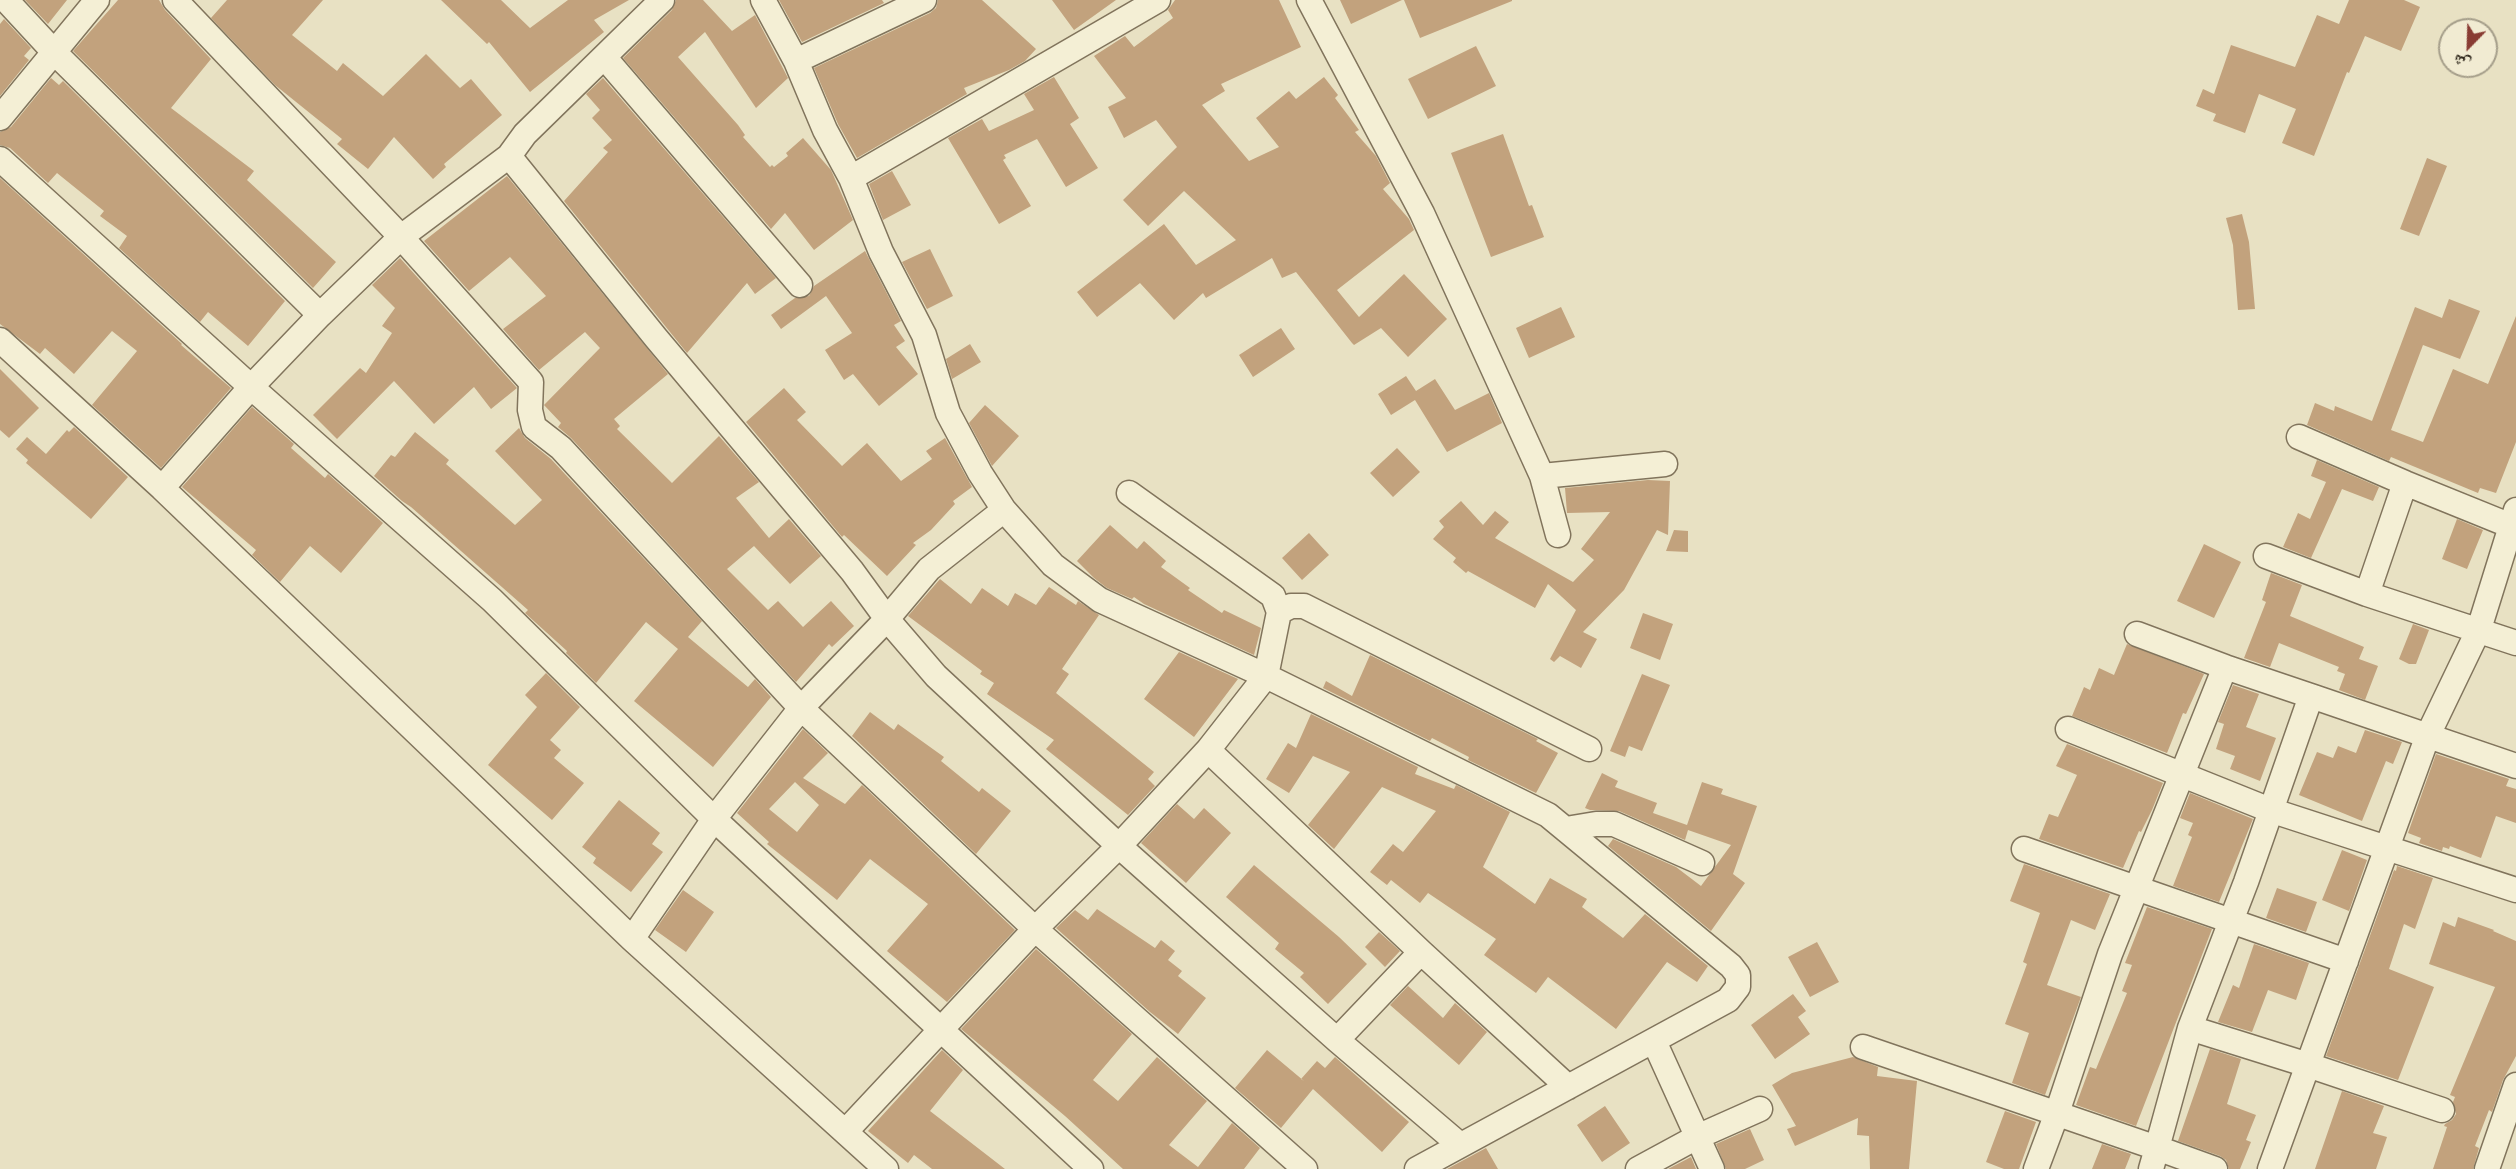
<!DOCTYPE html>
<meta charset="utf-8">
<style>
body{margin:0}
#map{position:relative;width:2516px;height:1169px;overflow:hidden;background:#e8e1c3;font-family:"PT Serif","Noto Naskh Arabic",serif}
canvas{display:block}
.north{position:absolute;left:2438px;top:18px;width:60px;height:60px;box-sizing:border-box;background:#f1ebd2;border:2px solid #a59e8a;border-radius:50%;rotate:203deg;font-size:16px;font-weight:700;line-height:24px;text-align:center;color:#322a1e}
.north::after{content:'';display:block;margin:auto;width:21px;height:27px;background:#893c33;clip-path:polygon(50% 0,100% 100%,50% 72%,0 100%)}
</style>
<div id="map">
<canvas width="2516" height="1169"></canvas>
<div class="north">ش</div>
</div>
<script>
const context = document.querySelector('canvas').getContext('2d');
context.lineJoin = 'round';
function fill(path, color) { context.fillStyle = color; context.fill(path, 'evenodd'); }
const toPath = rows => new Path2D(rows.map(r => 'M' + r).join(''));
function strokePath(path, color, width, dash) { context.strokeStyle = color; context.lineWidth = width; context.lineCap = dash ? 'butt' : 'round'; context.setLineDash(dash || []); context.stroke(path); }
fill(toPath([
 [25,0,67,0,48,24],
 [118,0,159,0,165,10,211,59,171,108,254,171,247,180,336,262,313,288,73,51],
 [227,0,323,0,292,35,337,71,343,63,383,96,426,54,460,88,471,79,502,115,444,164,446,167,433,179,394,137,368,169,337,144,342,139,275,85,211,18],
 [441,0,501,0,530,28,568,0,629,0,594,20,604,32,530,92,489,42,487,44],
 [676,0,703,0,732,31,755,15,788,78,756,108,705,32,678,57,738,125,745,135,743,137,770,167,772,165,774,167,788,156,786,153,803,138,831,170,853,220,814,250,785,213,771,229,623,58,672,10],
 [779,0,882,0,884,3,802,42],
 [938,0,982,0,1036,49,1025,61,1009,70,964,88,967,94,857,158,838,124,814,68,930,13,936,8],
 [1052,0,1116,0,1074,30],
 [1175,0,1279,0,1301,47,1221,84,1225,91,1202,105,1249,161,1279,147,1256,118,1289,91,1296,99,1324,77,1338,95,1335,98,1359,130,1355,132,1376,156,1390,183,1383,189,1409,219,1414,230,1337,290,1359,317,1404,274,1447,319,1408,357,1381,328,1354,345,1352,343,1296,272,1282,278,1272,258,1206,298,1203,293,1174,320,1140,283,1097,317,1077,292,1164,224,1196,265,1236,240,1184,191,1148,226,1123,200,1177,147,1156,120,1124,138,1108,107,1126,98,1094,56,1125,36,1134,47,1173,18,1168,10],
 [1340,0,1402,0,1351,24],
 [1404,0,1512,0,1512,1,1420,38],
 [2349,0,2404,0,2420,7,2401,51,2365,36,2349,73,2347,72,2314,156,2282,143,2296,109,2259,94,2245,133,2213,121,2216,114,2196,106,2203,89,2214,94,2231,45,2295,67,2317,15,2339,24],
 [4,19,31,48,24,56,29,60,0,96,0,24],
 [1476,46,1496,86,1428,119,1408,79],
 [1054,77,1079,118,1070,124,1098,168,1066,187,1037,139,1004,155,1006,158,1003,160,1031,206,999,224,948,138,982,119,989,131,1034,110,1024,94],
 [51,78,59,85,63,81,285,301,248,346,208,312,200,322,119,248,127,236,100,216,104,211,57,173,48,183,10,148,0,145,0,132,11,127],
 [603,78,776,278,755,294,747,283,687,353,564,201,608,152,603,148,612,140,592,118,600,110,586,94],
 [1503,134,1529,206,1532,205,1544,237,1491,257,1451,153],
 [2427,158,2447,166,2419,236,2400,229],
 [892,171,911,205,883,220,869,184],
 [507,176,668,374,614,419,620,426,617,429,672,483,719,436,759,482,736,498,769,538,789,519,821,556,790,584,754,546,727,569,768,610,778,601,803,627,831,601,854,626,832,647,829,644,796,682,571,438,558,427,561,423,544,405,600,348,585,332,539,370,503,329,546,296,510,257,469,291,424,241],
 [0,178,182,344,181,345,231,388,161,468,92,405,137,351,112,331,74,374,45,348,40,354,0,324],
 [2242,214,2249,242,2255,309,2238,310,2233,245,2226,218],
 [930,249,953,296,927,309,902,262],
 [865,251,901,321,894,325,905,341,896,347,918,374,879,406,853,374,844,380,825,350,852,333,826,296,781,329,771,315,795,298,809,296,814,286],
 [400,258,517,388,491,409,474,387,434,424,394,381,337,439,313,415,360,368,366,373,392,333,382,326,395,308,372,285],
 [2449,299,2480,311,2460,359,2423,345,2391,430,2423,442,2453,369,2488,384,2516,316,2516,442,2496,493,2480,488,2478,493,2391,457,2389,461,2307,425,2315,403,2334,411,2335,406,2372,421,2415,307,2442,318],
 [1561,307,1575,337,1529,358,1516,328],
 [1281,328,1295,349,1253,377,1239,355],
 [970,344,981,362,952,379,946,359],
 [0,369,39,408,9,438,0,430],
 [1406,376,1416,391,1435,379,1455,410,1489,393,1502,423,1447,452,1415,400,1391,415,1378,394],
 [784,388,806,412,797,420,842,466,867,443,901,481,932,459,926,451,945,438,972,487,953,501,955,504,931,530,913,543,916,545,887,576,844,535,842,537,746,422],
 [985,405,1019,436,992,466,969,423],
 [252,407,294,444,291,448,325,478,328,474,383,523,341,573,310,546,280,582,252,555,256,550,182,487],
 [74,427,128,477,91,519,26,463,28,460,16,449,27,437,46,454,67,430,69,432],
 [519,428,525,438,551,459,702,621,688,637,748,687,755,679,771,697,713,767,634,701,678,649,646,622,596,683,566,653,567,651,525,613,528,610,411,507,402,501,374,476,391,455,395,457,415,432,449,460,446,464,515,525,542,500,495,451],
 [1397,448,1420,472,1393,497,1370,473],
 [2317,460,2379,487,2373,501,2342,489,2311,558,2283,547,2298,513,2310,519,2326,482,2311,476],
 [1648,480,1670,481,1668,535,1657,530,1624,590,1583,632,1597,639,1581,668,1560,656,1554,662,1550,659,1576,610,1548,584,1535,608,1468,571,1466,573,1453,562,1456,558,1433,539,1444,527,1439,521,1461,501,1483,525,1495,511,1509,522,1495,538,1573,582,1594,560,1581,549,1610,512,1567,513,1565,488],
 [2457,519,2483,530,2467,569,2442,559],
 [1110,525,1137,549,1144,541,1166,561,1161,567,1190,588,1188,590,1222,613,1224,610,1261,628,1254,655,1144,604,1134,597,1132,599,1107,588,1094,578,1077,561],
 [1674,530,1688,531,1688,552,1666,551],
 [1309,533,1329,555,1302,580,1282,558],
 [2204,544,2241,562,2214,618,2177,601],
 [2271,573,2302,585,2290,616,2364,647,2359,659,2378,666,2365,700,2339,690,2345,674,2337,671,2339,667,2279,643,2270,667,2244,658,2266,602,2262,600],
 [940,579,971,604,982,588,1008,606,1015,593,1036,605,1049,587,1076,605,1078,601,1099,615,1062,669,1069,674,1056,693,1154,772,1148,779,1155,786,1128,815,1046,749,1054,740,987,694,994,683,980,674,982,671,908,616],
 [1643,613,1673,624,1660,660,1630,648],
 [2413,624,2429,630,2416,664,2409,664,2399,659],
 [2127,644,2204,674,2186,714,2183,713,2167,753,2072,716,2084,687,2090,690,2099,668,2114,675],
 [1179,652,1238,679,1194,737,1144,699],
 [1370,655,1538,739,1536,741,1558,753,1536,793,1468,760,1469,757,1432,738,1430,741,1323,688,1326,681,1352,696],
 [546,673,580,707,550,740,561,750,554,758,584,783,552,820,488,765,537,707,525,695],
 [1642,674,1670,685,1642,751,1629,746,1625,757,1610,751],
 [2233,685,2259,694,2246,727,2276,738,2260,781,2230,769,2235,756,2216,749,2224,724,2218,722],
 [870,712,894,730,898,724,944,757,941,761,979,792,982,788,1011,811,976,854,852,736],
 [1311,714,1418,767,1415,774,1454,789,1456,785,1510,812,1483,867,1535,904,1550,878,1587,899,1582,907,1623,938,1645,914,1708,966,1697,982,1667,962,1616,1029,1548,977,1536,993,1484,955,1496,939,1428,893,1420,903,1391,880,1387,885,1370,872,1393,844,1403,852,1436,811,1382,787,1334,849,1308,825,1350,772,1313,756,1289,793,1266,779,1288,743,1296,748],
 [803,729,828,753,803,778,845,804,862,785,1015,930,947,1002,887,951,928,904,870,859,837,900,767,844,769,842,737,813],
 [795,782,819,805,797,832,769,809],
 [2365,730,2402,742,2393,764,2386,761,2362,821,2299,795,2317,752,2333,758,2338,746,2356,753],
 [2067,744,2163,783,2152,810,2141,832,2139,831,2123,868,2039,839,2049,814,2058,817,2077,775,2056,766],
 [2436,754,2509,779,2506,786,2516,789,2516,823,2496,816,2481,858,2450,846,2449,849,2443,847,2442,851,2419,843,2421,838,2408,833],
 [1602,773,1618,781,1615,787,1657,803,1653,813,1687,825,1702,782,1723,789,1721,794,1757,806,1733,874,1745,883,1711,931,1608,846,1613,839,1676,867,1701,886,1731,845,1688,830,1685,840,1619,811,1590,810,1585,808],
 [2190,793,2253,819,2219,902,2173,886,2192,837,2188,835,2193,823,2180,818],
 [619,800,660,833,652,844,663,852,631,892,593,863,596,858,582,847],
 [1177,804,1194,819,1204,808,1231,833,1186,883,1141,843],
 [2342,850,2367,860,2349,911,2322,900],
 [2024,864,2110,894,2095,930,2071,920,2047,985,2081,997,2045,1095,2012,1083,2029,1033,2005,1024,2027,964,2023,962,2040,913,2010,901],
 [1254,865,1339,937,1367,964,1328,1004,1300,977,1304,973,1275,949,1279,943,1226,897],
 [2397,866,2433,878,2415,929,2404,924,2389,969,2434,987,2398,1080,2326,1056,2394,870,2396,871],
 [2277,888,2317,902,2306,932,2266,918],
 [683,890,714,912,686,952,655,930],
 [2147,907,2212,929,2136,1126,2076,1105,2090,1067,2096,1069,2127,993,2122,991,2132,965,2125,963],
 [1097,909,1155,948,1161,940,1175,951,1168,960,1182,971,1178,976,1206,998,1178,1034,1150,1012,1056,928,1075,910,1088,920],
 [2458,917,2494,930,2493,931,2516,941,2516,1056,2503,1080,2492,1112,2489,1110,2475,1146,2479,1148,2473,1169,2433,1169,2447,1127,2444,1126,2445,1124,2452,1120,2456,1114,2453,1102,2455,1097,2450,1095,2495,987,2429,964,2443,922,2455,927],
 [1379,932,1400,951,1385,967,1365,947],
 [1817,942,1839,982,1810,997,1788,957],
 [2254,944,2309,963,2296,1000,2268,990,2252,1032,2218,1022,2233,985,2239,988],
 [1036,949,1132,1034,1093,1080,1118,1101,1157,1057,1207,1101,1169,1145,1198,1167,1232,1123,1260,1148,1244,1169,1123,1169,1065,1116,961,1029],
 [1408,986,1443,1018,1455,1003,1487,1032,1459,1065,1390,1005],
 [1793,994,1806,1011,1798,1017,1810,1034,1775,1059,1751,1025],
 [2210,1049,2241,1059,2227,1104,2256,1115,2246,1140,2251,1142,2240,1169,2229,1169,2226,1160,2220,1156,2178,1141],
 [942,1050,963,1070,930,1111,1005,1169,932,1169,914,1155,908,1163,868,1131],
 [1267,1050,1304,1081,1301,1079,1317,1061,1325,1068,1335,1057,1409,1122,1382,1152,1313,1089,1281,1128,1235,1088],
 [1853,1057,1878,1067,1877,1076,1917,1081,1909,1169,1870,1169,1869,1136,1857,1135,1858,1118,1795,1146,1787,1129,1796,1126,1772,1085,1792,1073],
 [2342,1091,2384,1106,2373,1133,2387,1137,2376,1169,2315,1169],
 [1605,1106,1630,1143,1602,1162,1577,1125],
 [2005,1111,2036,1122,2019,1169,2004,1169,1986,1162],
 [1750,1129,1764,1160,1745,1169,1726,1169,1716,1144],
 [2102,1144,2131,1154,2125,1169,2092,1169],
 [1486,1148,1498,1169,1447,1169],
 [1691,1157,1696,1169,1668,1169]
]), '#c2a27d');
const street = toPath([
 [6,0,55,53,320,315],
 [175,0,401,237,531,382,530,410,534,427,561,448,801,708,1035,929,1305,1169],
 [763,0,796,61,825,130,851,178,1158,0],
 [1309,0,1422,213,1542,476,1558,535],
 [605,58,800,285],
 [796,61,924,0],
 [0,118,97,0],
 [509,156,656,338,852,571,887,619,936,676,1119,846,1337,1040,1460,1145],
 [0,159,251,387,492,600,714,819,1091,1169],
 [851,178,881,252,924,335,948,413,980,473,1004,510,1053,565,1100,600,1266,676,1279,612,1273,596,1129,493],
 [0,340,162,488,632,939,886,1169],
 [2299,437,2405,483],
 [1542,476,1665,464],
 [162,488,251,387,320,315,401,237,509,156,525,134,662,0],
 [2266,556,2367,594,2516,643],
 [2367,594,2405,483,2516,528],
 [1279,612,1291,606,1304,606,1589,749],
 [2137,634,2225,667],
 [2068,729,2270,810,2516,890],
 [1208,750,1421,952,1568,1087],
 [1566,829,1596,824,1614,824,1702,863],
 [2024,849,2346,961],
 [632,939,714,819,801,708,887,619,929,569,1004,510],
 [2190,1028,2308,1065,2442,1110],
 [1337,1040,1421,952],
 [1654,1041,1712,1169],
 [1863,1047,2157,1148,2151,1169],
 [846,1131,1035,929,1119,846,1208,750,1266,676,1548,815,1731,966,1738,975,1738,987,1728,1000,1417,1169],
 [1638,1169,1697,1137,1760,1109],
 [2036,1169,2057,1113,2110,954,2225,667,2311,696],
 [2215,1169,2157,1148,2190,1028,2246,882,2311,696,2516,766],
 [2270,1169,2428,735,2479,629,2516,510],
 [2487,1169,2516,1085]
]);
strokePath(street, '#81745c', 27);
strokePath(street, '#f4efd5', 24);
</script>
